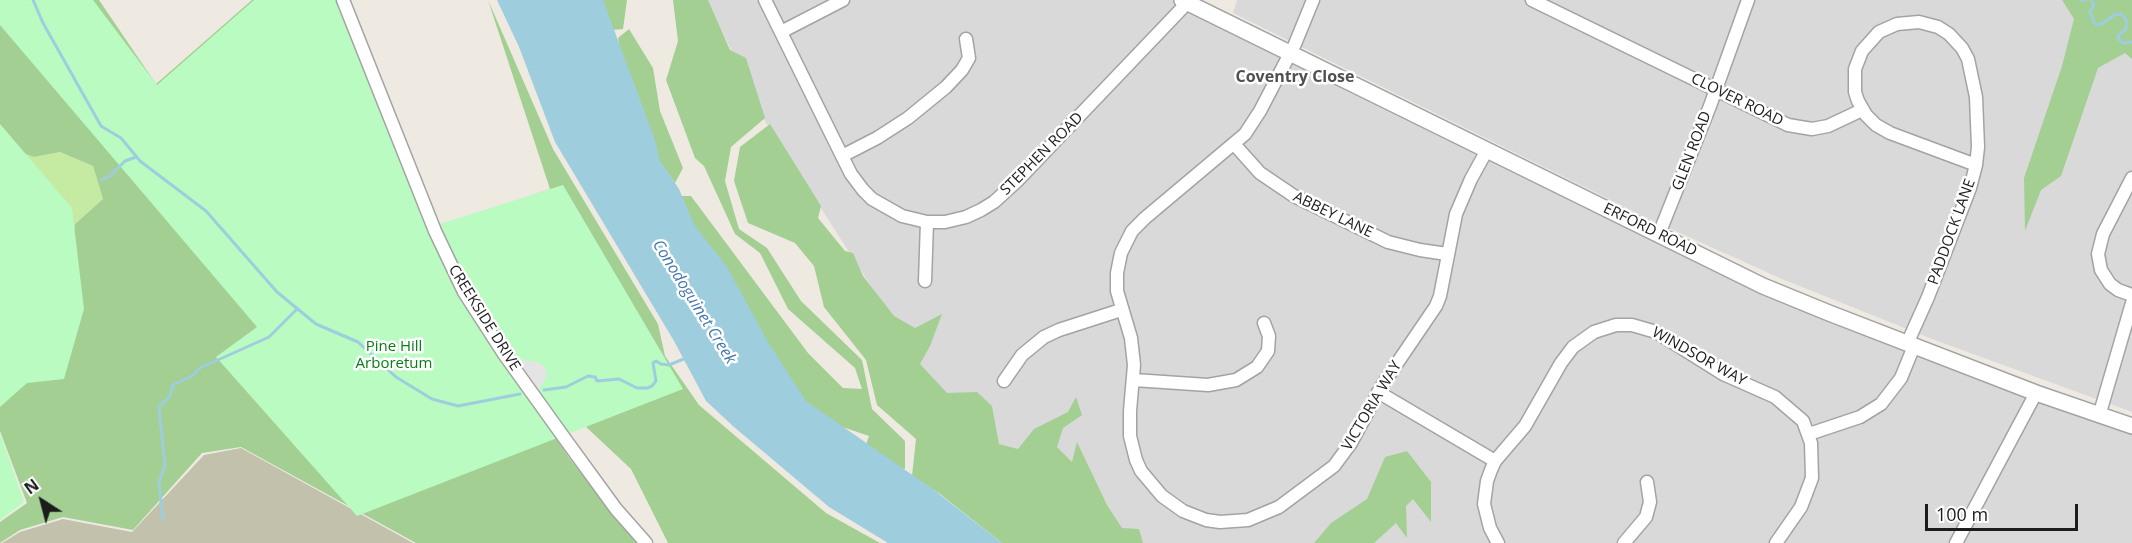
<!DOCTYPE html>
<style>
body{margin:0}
#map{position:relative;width:2132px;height:543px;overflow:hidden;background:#eeeae1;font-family:"Open Sans",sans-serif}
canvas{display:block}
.north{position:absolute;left:12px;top:471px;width:60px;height:60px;-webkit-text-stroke:4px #fff;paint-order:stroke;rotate:324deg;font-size:16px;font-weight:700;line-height:24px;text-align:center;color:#1c1c1c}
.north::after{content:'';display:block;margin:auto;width:21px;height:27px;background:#1c1c1c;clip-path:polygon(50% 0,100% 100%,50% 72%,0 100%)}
.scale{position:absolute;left:1925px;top:504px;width:153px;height:27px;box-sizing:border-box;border:3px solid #1c1c1c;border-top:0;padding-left:8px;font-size:18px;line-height:21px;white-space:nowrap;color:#1c1c1c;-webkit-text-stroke:4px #fff;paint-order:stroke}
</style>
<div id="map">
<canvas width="2132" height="543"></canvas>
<div class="north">N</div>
<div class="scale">100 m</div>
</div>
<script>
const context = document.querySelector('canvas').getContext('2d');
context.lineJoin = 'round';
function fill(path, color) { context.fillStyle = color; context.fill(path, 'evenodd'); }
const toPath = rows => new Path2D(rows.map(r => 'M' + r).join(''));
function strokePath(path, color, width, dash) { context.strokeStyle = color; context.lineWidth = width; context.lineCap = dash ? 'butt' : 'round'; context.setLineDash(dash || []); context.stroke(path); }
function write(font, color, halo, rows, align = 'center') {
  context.font = font + ' "Open Sans",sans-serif'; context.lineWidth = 5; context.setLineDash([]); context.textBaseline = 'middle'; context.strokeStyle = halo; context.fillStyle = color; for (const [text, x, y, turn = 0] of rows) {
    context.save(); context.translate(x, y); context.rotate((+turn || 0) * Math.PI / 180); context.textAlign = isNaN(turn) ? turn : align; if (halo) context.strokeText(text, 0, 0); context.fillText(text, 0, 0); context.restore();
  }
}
fill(toPath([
 [707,0,1174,0,1352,94,1595,213,1723,272,2132,429,2132,543,1131,543,1073,464,998,444,919,366,892,319,765,121],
 [1237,0,2107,0,2132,16,2132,412,1932,339,1782,279,1651,220,1233,13]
]), '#dad9d9');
fill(toPath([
 [241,448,413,543,2,543,20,532,63,519,132,532,204,455]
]), '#c2c2ac');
fill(toPath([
 [20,152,34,157,60,152,93,166,103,199,75,224,68,273]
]), '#c5eba3');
fill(toPath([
 [0,0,99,0,156,84,252,0,336,0,451,285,570,459,636,543,416,543,241,447,202,453,133,530,63,517,20,530,0,543,0,522,27,503,0,431,0,405,68,273,75,224,103,199,93,166,60,152,34,157,20,152,0,132],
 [488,0,553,149,658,324,665,356,699,405,826,513,880,543,668,543,631,469,553,396,450,223,550,189],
 [595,0,627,0,623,29,613,30],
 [673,0,708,0,730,50,746,58,765,118,731,147,725,181,739,229,767,248,801,301,862,360,872,409,905,441,905,469,892,466,865,447,869,436,831,423,805,404,675,196,691,196,808,353,843,388,862,389,855,368,788,309,760,253,735,234,704,166,695,158,666,80,678,41],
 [2062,0,2132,0,2132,59,2125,53,2098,68,2061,176,2041,190,2025,231,2024,178,2062,66,2074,19],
 [629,29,653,68,660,111,683,168,675,183,656,156,624,72,618,38],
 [770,124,821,206,818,218,845,251,853,253,863,276,894,316,915,328,942,314,930,346,920,364,947,393,977,392,992,406,999,444,1018,449,1034,429,1068,412,1076,397,1082,415,1063,428,1057,447,1072,462,1077,442,1107,505,1122,528,1139,529,1143,543,1002,543,940,494,912,476,916,439,877,405,866,360,824,307,814,266,795,243,748,223,734,181,740,147],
 [1407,451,1431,482,1431,522,1413,499,1406,506,1407,538,1396,523,1374,543,1314,543,1331,523,1367,499,1385,457]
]), '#a3cf93');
fill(toPath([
 [0,0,93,0,157,85,254,0,337,0,430,227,563,185,683,389,357,516,216,357,257,327,0,25],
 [0,124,72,208,84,309,64,379,27,383,0,407],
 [0,433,24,502,0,520]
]), '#bafbc1');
fill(toPath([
 [515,359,537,362,545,367,547,376,540,387,540,393]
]), '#e4e4e4');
fill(toPath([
 [497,0,603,0,655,140,660,161,679,189,695,226,727,267,768,342,806,401,934,490,1002,543,888,543,829,507,734,427,706,401,674,341,555,142,519,47]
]), '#9ecede');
strokePath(toPath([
 [33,0,43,23,101,126,121,138,140,161,206,211,277,292,316,324,358,342,396,377,432,399,458,406,520,394],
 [2081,0,2085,0],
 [2091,0,2094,5,2090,12,2094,23,2098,25,2102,24,2114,15,2121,14,2125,18,2127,23,2125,30,2118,36,2119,40,2123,43,2132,42],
 [101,180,110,176,125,161,136,157],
 [544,390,566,387,588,376,595,377,597,381,619,379,637,388,647,388,652,386,656,381,653,363,656,361,661,364,669,365,686,358],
 [163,520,159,482,165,466,159,407,170,396,173,385,192,376,200,368,269,337,297,309]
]), '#9ecede', 3);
const minor = toPath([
 [343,0,435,231,464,292,504,354,565,439,616,509,646,543],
 [765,0,842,156,851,174,863,190,872,199,902,216,927,222,945,222,966,217,981,210,994,202,1017,181,1187,3],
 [1313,0,1295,44,1260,111,1245,134,1145,218,1132,231,1121,253,1117,273,1117,291,1131,338,1134,365,1130,411,1130,436,1136,460,1141,471,1162,496,1183,511,1206,520,1220,522,1248,520,1279,507,1334,466,1351,443,1383,384,1436,306,1440,296,1456,214,1471,179,1487,150],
 [1532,0,1788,125,1812,129,1828,126,1862,110],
 [781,32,843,0],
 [1234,144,1260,173,1294,196,1388,242,1420,250,1447,254],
 [842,156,877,138,908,118,946,87,962,70,969,58,966,39],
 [2132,178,2103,234,2098,254,2101,270,2110,284,2118,290,2132,295],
 [1659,234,1710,106,1748,0],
 [925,281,927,222],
 [1907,344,1928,297,1970,188,1976,165,1978,147,1976,97,1968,59,1962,48,1949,34,1938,27,1919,22,1897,24,1879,32,1862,51,1855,69,1855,92,1858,101,1866,115,1876,125,1890,133,1976,165],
 [1134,380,1208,385,1236,380,1257,367,1268,351,1269,336,1264,323],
 [1004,381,1022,355,1044,337,1059,330,1121,310],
 [1378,392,1495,461],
 [2099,416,2132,303],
 [1809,434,1860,417,1881,404,1901,378,1914,346],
 [1498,543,1490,528,1484,504,1487,481,1491,470,1495,461,1525,426,1561,363,1573,347,1594,332,1616,325,1632,325,1656,332,1723,374,1775,397,1803,421,1811,443,1812,478,1801,507,1776,543],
 [1624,543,1646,517,1650,502,1647,482],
 [1956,543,2036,393]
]);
const tertiary = toPath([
 [1182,0,1763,286,1829,313,2036,393,2132,426]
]);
strokePath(minor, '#a3a3a3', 15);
strokePath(tertiary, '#a3a3a3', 18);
strokePath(minor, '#fff', 12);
strokePath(tertiary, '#fff', 15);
write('15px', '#1c1c1c', '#fff', [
 ["CLOVER ROAD",1737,100,26],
 ["GLEN ROAD",1692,151,-69],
 ["STEPHEN ROAD",1042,154,-45],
 ["ABBEY LANE",1333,215,26],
 ["ERFORD ROAD",1650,230,26],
 ["PADDOCK LANE",1952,232,-70],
 ["CREEKSIDE DRIVE",484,318,58],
 ["WINDSOR WAY",1699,357,29],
 ["VICTORIA WAY",1372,406,-59]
]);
write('15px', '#077d13', '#fff', [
 ["Pine Hill",394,347],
 ["Arboretum",394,364]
]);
write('bold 16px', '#4f4f4f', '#fff', [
 ["Coventry Close",1295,77]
]);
write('italic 16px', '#4577ae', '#fff', [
 ["Conodoguinet Creek",694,302,58]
]);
</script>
